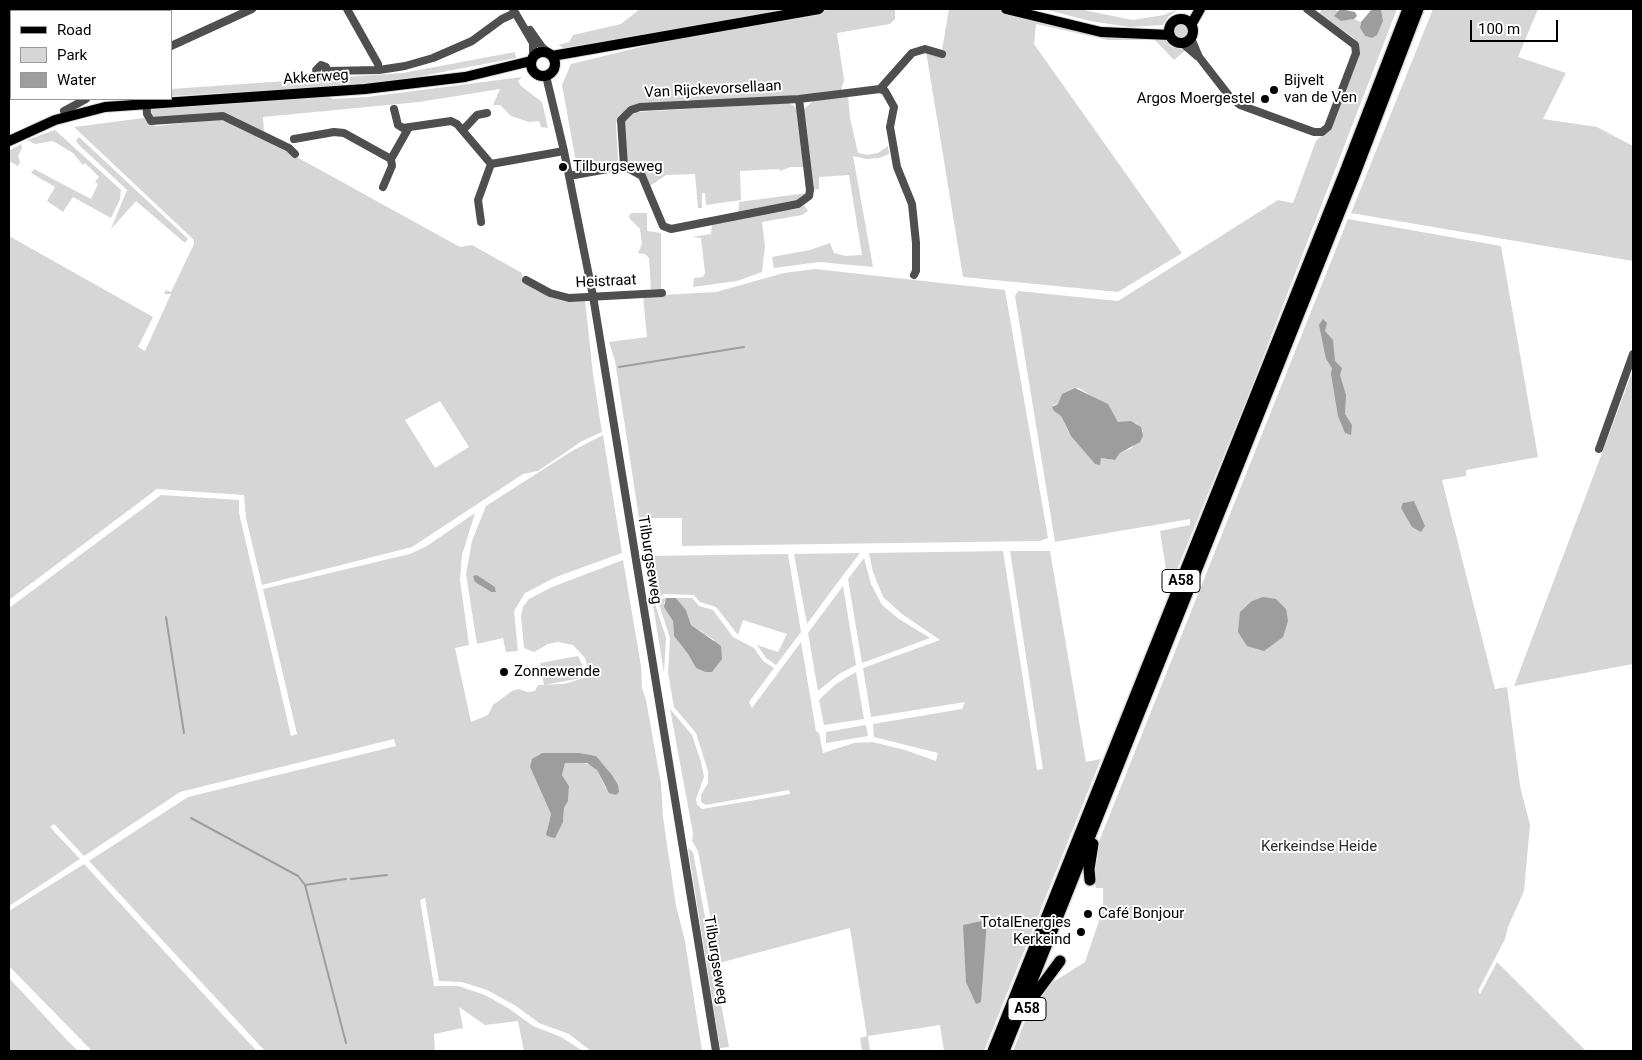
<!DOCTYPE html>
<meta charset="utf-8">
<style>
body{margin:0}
#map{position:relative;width:1642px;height:1060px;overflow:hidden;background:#fff;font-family:Roboto,sans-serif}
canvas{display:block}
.frame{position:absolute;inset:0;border:10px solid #000;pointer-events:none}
.legend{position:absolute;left:10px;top:10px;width:162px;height:90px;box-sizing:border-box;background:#fff;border:1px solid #999;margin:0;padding:6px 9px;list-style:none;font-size:15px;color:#000}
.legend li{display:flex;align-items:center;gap:10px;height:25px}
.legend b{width:25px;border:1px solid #999}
.scale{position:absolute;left:1470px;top:20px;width:88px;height:22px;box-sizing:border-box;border:2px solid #000;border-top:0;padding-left:6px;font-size:15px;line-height:18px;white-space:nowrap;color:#000;-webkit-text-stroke:4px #fff;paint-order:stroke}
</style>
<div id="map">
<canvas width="1642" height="1060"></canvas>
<div class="frame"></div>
<ul class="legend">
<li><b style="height:6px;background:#000"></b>Road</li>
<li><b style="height:14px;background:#d6d6d6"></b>Park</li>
<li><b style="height:14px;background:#9d9d9d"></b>Water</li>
</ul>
<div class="scale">100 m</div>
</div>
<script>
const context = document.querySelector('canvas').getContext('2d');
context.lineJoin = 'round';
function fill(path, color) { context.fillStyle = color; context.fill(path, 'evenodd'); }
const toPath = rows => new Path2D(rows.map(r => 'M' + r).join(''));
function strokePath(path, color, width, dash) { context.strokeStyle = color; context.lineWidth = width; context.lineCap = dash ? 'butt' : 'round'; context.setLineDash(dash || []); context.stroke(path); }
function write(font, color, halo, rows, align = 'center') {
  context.font = font + ' Roboto,sans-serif'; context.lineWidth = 4; context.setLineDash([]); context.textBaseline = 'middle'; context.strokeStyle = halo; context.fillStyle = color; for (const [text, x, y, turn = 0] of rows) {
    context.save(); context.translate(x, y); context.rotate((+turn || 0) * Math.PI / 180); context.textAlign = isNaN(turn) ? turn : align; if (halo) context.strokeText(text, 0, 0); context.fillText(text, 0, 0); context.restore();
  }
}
fill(toPath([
 [640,9,792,9,564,52,562,47,558,45,569,42,573,35,621,24],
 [834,9,900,9,895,9,895,19,890,24,837,33,844,80,841,90,816,94,630,108,620,115,616,124,618,160,612,165,578,173,562,85,571,64,682,37],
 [949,9,1002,9,1164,39,1172,47,1187,49,1174,60,1155,40,1108,40,1036,24,1034,44,1182,253,1118,292,963,277,925,45,942,50],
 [1044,9,1079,9,1132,20,1164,15,1178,9,1168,17,1163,25,1129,27,1090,21],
 [1322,9,1340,9,1336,10,1347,20,1354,19,1361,22,1360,28,1365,36,1372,38,1383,21,1381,9,1397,9,1248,396,1169,589,1160,531,1190,525,1190,519,1055,542,1015,296,1018,291,1118,301,1278,200,1293,203,1316,141,1323,134,1340,105,1360,52,1354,38,1319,14],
 [1079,388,1110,408,1118,422,1136,423,1143,431,1132,448,1120,453,1115,460,1101,458,1095,464,1068,431,1061,416,1053,405,1058,404,1072,389],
 [1433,9,1538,9,1518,57,1566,73,1543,119,1597,127,1633,146,1633,261,1351,213],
 '1172 30a8 8 0 1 1 16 0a8 8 0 1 1-16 0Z',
 [515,52,516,58,395,81,344,86,171,96,171,89,403,73],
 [522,77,518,81,521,86,542,102,548,128,541,127,539,121,529,122,511,116,500,105,493,105,500,89,419,102,263,117,264,132,223,112,153,118,149,109,326,96,333,99,367,97],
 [848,95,850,118,858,153,867,155,878,153,888,146,889,154,879,158,866,159,853,156,873,267,819,262,774,268,772,257,810,250,830,243,834,253,846,256,862,255,849,175,819,177,819,189,812,190,803,110,813,101],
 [789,103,797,108,805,167,790,167,780,171,779,169,740,171,741,200,706,205,705,193,702,193,702,208,698,208,695,174,666,175,650,186,646,177,627,160,623,129,625,119,636,112],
 [144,118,149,124,157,126,218,119,235,123,460,247,472,245,522,273,523,283,542,293,585,300,593,374,602,432,582,441,538,471,523,474,412,547,262,585,246,518,244,495,157,489,9,600,9,236,153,317,138,347,145,351,171,294,164,294,166,290,171,292,194,244,194,240,74,127],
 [440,401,469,447,435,468,405,420],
 [55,130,121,190,120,199,111,218,73,197,63,212,47,201,55,187,31,173,34,169,91,199,98,184,95,182,99,177,85,163,83,165,73,153,53,141,35,144,27,140],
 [79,137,185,236,188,239,185,243,136,201,111,229,127,190,78,144,76,141],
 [21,144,22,148,18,156,20,162,18,166,9,161,9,151],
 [807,193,800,201,738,214,739,202],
 [804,205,808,211,802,215,762,222,765,246,762,272,737,281,693,287,694,278,703,277,705,273,701,238,692,237,711,234,712,225,767,213,797,209],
 [632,213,647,213,647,231,661,233,661,289,651,289,649,258,645,254,638,253,642,244,640,229,630,219,629,215],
 [1348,219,1501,246,1538,457,1466,470,1466,476,1442,480,1495,689,1507,687,1520,786,1530,825,1524,891,1508,927,1505,939,1478,991,1480,994,1497,962,1586,1051,1013,1051,1031,1006,1053,982,1085,962,1103,909,1103,888,1096,888,1092,874,1096,849],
 [815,269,1005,290,1048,538,1040,541,682,546,682,518,639,518,615,361,609,342,647,337,643,296,716,292,784,273],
 [1633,370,1633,664,1514,686,1605,445],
 [603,435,622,553,556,577,525,593,514,611,518,651,506,652,503,638,477,644,466,574,472,541,486,506,572,451],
 [477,575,495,587,496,592,491,592,475,582],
 [161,495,239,500,239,513,291,736,297,734,263,589,410,554,427,546,475,513,462,555,460,580,469,645,455,648,471,722,488,715,493,705,512,691,518,689,528,692,535,691,538,685,564,684,590,676,585,658,573,645,558,642,548,644,534,652,524,648,521,616,523,607,529,599,552,587,623,560,641,666,642,688,646,700,661,784,663,817,676,906,685,941,702,1051,591,1051,569,1034,539,1023,516,1006,487,990,462,982,439,981,425,898,420,900,434,986,458,986,485,995,508,1008,533,1026,561,1037,583,1051,524,1051,518,1021,485,1025,459,1007,463,1028,434,1034,435,1051,265,1051,89,861,188,797,396,746,394,739,180,792,84,856,54,824,50,827,80,859,9,906,9,608],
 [549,753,580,753,596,756,612,775,606,789,597,770,593,766,581,762,565,763,562,775,569,786,568,801,564,808,563,822,559,826,547,830,551,814,530,767,539,754],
 [1003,551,1037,770,1043,769,1010,551,1050,551,1086,762,1101,759,984,1051,944,1051,940,1025,868,1036,870,1051,862,1051,860,1038,867,1036,850,928,719,963,698,851,692,841,693,833,670,709,692,735,701,762,704,777,696,799,697,804,702,809,790,794,789,790,706,805,701,802,701,795,708,783,708,771,696,733,674,707,668,672,670,638,659,604,660,599,666,598,664,603,673,621,674,636,688,654,696,668,705,672,714,640,691,625,686,610,676,598,692,598,699,606,713,610,733,637,754,648,763,661,774,668,749,702,752,708,801,642,816,731,819,733,823,753,854,743,872,742,905,750,936,761,938,753,874,737,873,724,962,709,965,702,871,717,863,668,940,640,902,614,883,597,873,572,869,553],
 [860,553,832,590,807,624,794,554],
 [788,554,801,632,776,665,766,658,757,645,778,652,787,634,743,620,738,635,716,607,700,602,694,595,664,594,657,597,655,604,666,638,664,673,645,556],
 [864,558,871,584,882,605,899,619,930,638,862,663,848,579],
 [843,586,856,665,839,674,818,691,808,633],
 [578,656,583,667,581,678,544,685,540,663],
 [856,672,864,719,824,725,819,700,822,697,836,684],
 [866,725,868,736,826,743,826,732],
 [688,848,693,852,729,1047,720,1048],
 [84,864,221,1013,257,1051,92,1051,9,966,9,911],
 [9,978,65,1038,78,1051,9,1051]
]), '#d6d6d6');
fill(toPath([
 [1340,9,1355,12,1357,16,1354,19,1341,21,1334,16],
 [1372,9,1381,9,1383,21,1377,35,1372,38,1365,36,1360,28,1361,22],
 [1323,319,1327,323,1325,331,1333,340,1335,361,1342,368,1340,375,1346,395,1345,414,1352,425,1351,435,1345,433,1338,416,1331,374,1332,368,1326,359,1319,325],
 [1075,388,1108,404,1118,422,1131,421,1141,427,1143,436,1140,442,1120,453,1115,460,1101,458,1100,465,1095,464,1071,436,1061,416,1054,411,1052,407,1058,404,1062,394],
 [1414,501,1425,526,1421,532,1412,527,1401,508,1403,503],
 [477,575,495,587,496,592,491,592,475,582,473,576],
 [1263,597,1276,599,1286,609,1288,621,1283,637,1264,651,1247,646,1238,632,1240,612,1252,601],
 [666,598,676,598,686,610,691,625,721,646,722,659,712,672,705,672,696,668,688,654,674,636,673,621,664,607],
 [542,753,580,753,596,756,612,775,618,785,619,792,616,795,609,793,597,770,587,763,565,763,562,775,569,786,568,801,564,808,563,822,555,838,550,837,546,835,551,814,530,767,532,759],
 [987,920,981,1002,976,1004,966,982,963,925]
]), '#9d9d9d');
strokePath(toPath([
 [619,367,744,347],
 [166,617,184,733],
 [191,818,298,876,305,885,346,1043],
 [351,879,387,875],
 [305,885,346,879]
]), '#9d9d9d', 2);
const major = toPath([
 [1006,9,1101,32,1170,35],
 '1169 31a12 12 0 1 1 24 0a12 12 0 1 1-24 0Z',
 [1191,25,1200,9],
 '531 64a12 12 0 1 1 24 0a12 12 0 1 1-24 0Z',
 [552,56,819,9],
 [9,141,55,120,105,107,365,89,465,77,531,61]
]);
const highway = toPath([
 [1090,880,1089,869,1093,844],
 [1031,1000,1060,961],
 [993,1051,1345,172,1408,9],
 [1004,1051,1354,176,1418,9]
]);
strokePath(major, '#dbdbdb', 12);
strokePath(highway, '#dbdbdb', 14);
strokePath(toPath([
 [113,9,113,11],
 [347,9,378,64],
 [513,9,533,43,533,57],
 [60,11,61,9],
 [530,30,542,47,549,53],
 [1191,38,1199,57,1230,97,1240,105,1314,132,1322,132,1328,127,1356,53,1355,45,1307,9],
 [1182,43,1197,56],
 [171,46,252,9],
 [327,71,322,76,318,75,316,70,321,65,326,67,327,71,379,70,405,66,433,58,472,41,502,19,515,13],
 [546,76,564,151,593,296,716,1051],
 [880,89,912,53,925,49,942,54],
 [146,99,147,114,151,121,223,116,289,148,295,154],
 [394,109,398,125,403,128,451,121,457,124,491,164],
 [64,111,86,99],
 [463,130,477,115,487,113],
 [294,139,334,132,344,133,391,159],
 [491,164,564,151],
 [624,166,621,120,631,110,640,107,799,99,880,89,885,91,894,107,890,127,897,167,912,204,916,243,916,271,914,275],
 [569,176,624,166,642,176,663,226,671,229,798,204,809,196,810,190,799,99],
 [383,187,392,166,391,159,408,129],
 [481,222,478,200,491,164],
 [526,280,550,293,569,298,662,293],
 [1599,449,1633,354]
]), '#4f4f4f', 8);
strokePath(major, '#000', 10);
strokePath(highway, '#000', 11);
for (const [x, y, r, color] of [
 [1274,90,5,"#000"],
 [1265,99,5,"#000"],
 [563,167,5,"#000"],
 [504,672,5,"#000"],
 [1088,914,5,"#000"],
 [1081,932,5,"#000"]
]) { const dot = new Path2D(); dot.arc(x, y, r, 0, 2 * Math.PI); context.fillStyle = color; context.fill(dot); strokePath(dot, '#fff', 2); }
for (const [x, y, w] of [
 [1181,581,38],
 [1027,1009,38]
]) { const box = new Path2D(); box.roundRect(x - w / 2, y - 11.5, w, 23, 4); context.fillStyle = '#fff'; context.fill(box); strokePath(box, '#000', 1); }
write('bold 14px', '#000', null, [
 ["A58",1181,581],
 ["A58",1027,1009]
]);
write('15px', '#000', '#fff', [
 ["Akkerweg",316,78,-4],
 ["Van Rijckevorsellaan",713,90,-3],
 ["Heistraat",606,282,-3],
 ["Tilburgseweg",649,560,81],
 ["Tilburgseweg",715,960,81]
]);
write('15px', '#000', '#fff', [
 ["Bijvelt",1284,81],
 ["van de Ven",1284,98],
 ["Argos Moergestel",1255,99,"right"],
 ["Tilburgseweg",573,167],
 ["Zonnewende",514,672],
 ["Café Bonjour",1098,914],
 ["TotalEnergies",1071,923,"right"],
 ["Kerkeind",1071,940,"right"]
], 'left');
write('15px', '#2d2d2d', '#fff', [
 ["Kerkeindse Heide",1319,847]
]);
</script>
